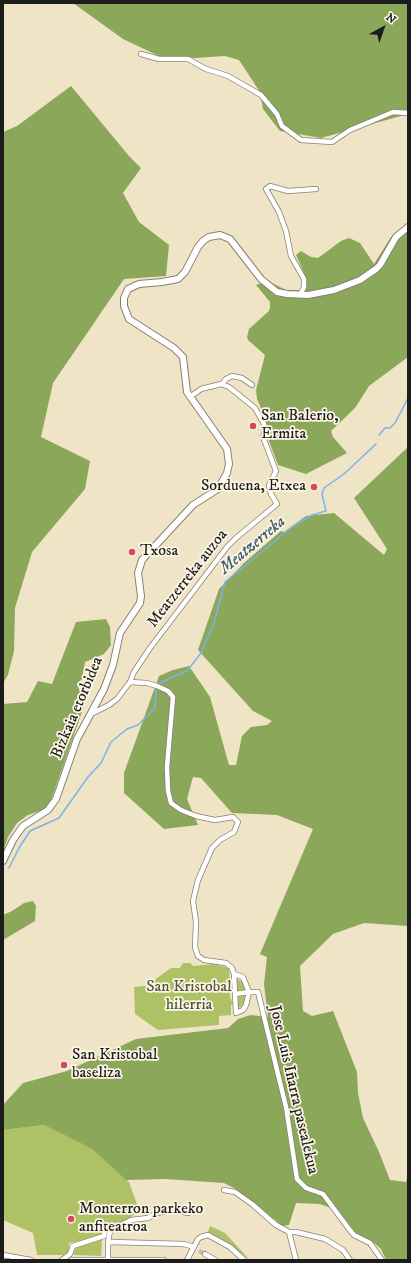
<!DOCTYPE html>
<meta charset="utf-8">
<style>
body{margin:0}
#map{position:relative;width:411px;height:1263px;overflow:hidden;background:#f0e4c6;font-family:"IM FELL DW Pica",serif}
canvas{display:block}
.frame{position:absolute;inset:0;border:4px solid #1c1c1c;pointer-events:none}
.north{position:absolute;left:363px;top:8px;width:40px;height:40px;-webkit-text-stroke:3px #fcf5e5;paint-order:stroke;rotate:40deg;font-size:11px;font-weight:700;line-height:16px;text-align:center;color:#1c1c1c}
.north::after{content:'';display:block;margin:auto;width:14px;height:18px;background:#1c1c1c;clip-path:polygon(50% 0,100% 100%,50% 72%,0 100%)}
</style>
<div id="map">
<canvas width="411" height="1263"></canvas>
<div class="frame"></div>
<div class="north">N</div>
</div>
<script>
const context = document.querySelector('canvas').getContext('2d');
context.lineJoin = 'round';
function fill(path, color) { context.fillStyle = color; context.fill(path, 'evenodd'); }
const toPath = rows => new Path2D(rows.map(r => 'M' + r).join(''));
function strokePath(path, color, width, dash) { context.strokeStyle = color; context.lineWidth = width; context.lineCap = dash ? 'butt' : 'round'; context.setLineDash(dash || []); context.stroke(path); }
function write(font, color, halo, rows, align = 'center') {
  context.font = font + ' "IM FELL DW Pica",serif'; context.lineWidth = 3.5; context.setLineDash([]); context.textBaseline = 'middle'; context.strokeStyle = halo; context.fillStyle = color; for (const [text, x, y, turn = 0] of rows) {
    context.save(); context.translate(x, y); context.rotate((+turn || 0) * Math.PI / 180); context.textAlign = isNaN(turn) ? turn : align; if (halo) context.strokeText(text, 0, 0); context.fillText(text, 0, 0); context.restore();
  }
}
fill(toPath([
 [183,963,190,963,193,966,214,964,229,968,230,983,232,984,233,987,230,992,230,997,233,1004,231,1005,231,1015,219,1016,219,1025,158,1030,135,1014,134,987,146,986,171,968,180,968],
 [237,979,243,982,245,991,237,991],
 [238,996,245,996,244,1005,238,1008],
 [44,1125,92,1149,129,1182,138,1207,135,1214,102,1237,69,1243,69,1255,37,1255,33,1233,3,1220,3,1130],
 [210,1226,225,1233,250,1260,228,1243,208,1232],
 [102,1239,101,1256,75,1255,73,1253,77,1246]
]), '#aec164');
fill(toPath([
 [73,3,408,3,408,114,321,138,280,131,263,109,260,92,239,60,225,56,195,58,159,56,123,39],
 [71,86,129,156,141,168,123,193,139,222,169,245,166,276,124,279,53,383,41,437,90,461,85,489,32,552,15,608,14,651,8,675,3,683,3,132,17,126],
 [408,229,408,357,369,386,355,408,331,431,333,437,347,453,306,474,278,465,269,441,265,417,257,399,256,390,265,355,248,340,247,337,249,329,269,311,270,307,270,302,256,285,268,281,286,290,303,290,307,280,296,255,301,251,311,257,318,258,341,241,349,238,360,243,374,264,391,237],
 [408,447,408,926,364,923,333,934,300,966,303,1011,312,1016,333,1011,357,1072,358,1093,363,1118,379,1152,390,1180,406,1182,408,1175,408,1260,386,1260,381,1249,374,1243,356,1234,339,1211,320,1204,296,1203,289,1225,283,1226,234,1188,224,1183,165,1179,126,1180,92,1149,44,1125,3,1130,3,1105,23,1083,67,1071,136,1039,228,1028,238,1019,251,1015,268,1017,264,984,267,957,260,954,313,829,277,815,232,813,201,778,193,777,187,799,198,825,164,829,124,793,124,773,159,676,173,670,189,666,210,697,229,765,236,765,242,736,251,727,267,725,272,721,253,711,198,650,219,589,244,563,281,531,284,532,306,516,334,513,384,555,387,549,354,498],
 [106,619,110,627,111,645,104,654,85,662,82,679,77,684,84,702,83,709,50,803,43,810,28,815,17,823,8,837,3,852,3,704,27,702,38,681,52,684,76,622],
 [33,901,36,906,35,921,3,940,3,915,12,911,24,903]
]), '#8aa75a');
strokePath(toPath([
 [379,435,385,428,390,428,395,423,408,398],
 [159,683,187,671,201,653,214,623,225,582,292,527,312,515,326,511,322,494,324,488,344,474,376,444],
 [9,868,19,848,30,831,59,818,88,777,101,763,111,742,127,729,138,725,155,708,156,689]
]), '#7bb2ea', 1.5);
strokePath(toPath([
 [199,1251,205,1254]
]), '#c6bca4', 4.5, [4.5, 2]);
const street = toPath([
 [141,54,159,59,188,59,206,69,228,76,261,95,277,114,282,126,301,140,332,142,350,130,386,115,393,112,408,113],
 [300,295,304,287,304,279,291,256,286,231,279,212,266,189,270,186,288,191,316,189],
 [222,384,226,379,232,376,242,378,252,385],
 [130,682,147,683,157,686,168,691,173,697,167,767,168,791,171,803,181,810,196,816,215,820,233,817,238,822,234,832,220,840,212,848,198,880,193,901,196,922,195,947,198,956,204,960,226,963,232,968,234,974],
 [91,714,109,705,117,699,130,682,134,672,150,648,227,547,236,538,277,504,271,494,269,485,276,471,263,437,265,431,264,424,255,408,229,387,221,384,201,389,190,397],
 [235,994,249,992,246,1005,243,1010,236,1013,234,974,243,977,249,992,258,992,286,1107,297,1179,306,1188,323,1194,349,1229,354,1235,370,1243,382,1260],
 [224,1190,235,1192,252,1204,276,1225,289,1232],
 [108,1244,109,1235,111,1230,131,1220,148,1218,157,1213,174,1210,188,1213],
 [205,1254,215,1260],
 [3,1255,31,1260],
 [62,1260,70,1254,73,1246,104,1236,105,1228],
 [71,1260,164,1260],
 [108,1260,108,1244,111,1242,184,1244,194,1247],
 [187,1260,198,1239,201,1237,208,1235,230,1247,244,1260],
 [296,1260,289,1232,296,1232,325,1239,343,1250,350,1260]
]);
const secondary = toPath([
 [3,861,13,840,23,826,48,810,56,799,77,739,104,689,113,665,120,633,140,603,141,596,138,573,142,560,193,505,218,489,227,473,229,464,227,449,187,392,183,357,174,348,129,319,124,306,124,298,128,289,139,284,162,282,178,279,185,272,198,247,203,241,209,237,220,235,230,239,261,279,277,292,287,294,308,295,334,290,360,280,376,269,380,265,396,237,408,227]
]);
strokePath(street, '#868071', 6);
strokePath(secondary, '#868071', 8);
strokePath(street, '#fff', 4.5);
strokePath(secondary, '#fff', 6);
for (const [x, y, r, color] of [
 [253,426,4,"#d1495b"],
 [314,487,4,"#d1495b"],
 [132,552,4,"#d1495b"],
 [64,1065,4,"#d1495b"],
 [71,1219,4,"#d1495b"]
]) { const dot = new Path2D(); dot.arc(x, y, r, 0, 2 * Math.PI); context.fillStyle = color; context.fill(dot); strokePath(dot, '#fcf5e5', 1.5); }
write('16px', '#1c1c1c', '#fcf5e5', [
 ["San Balerio,",261,417],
 ["Ermita",261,435],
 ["Sorduena, Etxea",306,487,"right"],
 ["Txosa",140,552],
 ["San Kristobal",72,1056],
 ["baseliza",72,1074],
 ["Monterron parkeko",79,1210],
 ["anfiteatroa",79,1228]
], 'left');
write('16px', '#1c1c1c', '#fcf5e5', [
 ["Meatzerreka auzoa",188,579,-52],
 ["Bizkaia etorbidea",78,708,-67],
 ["Jose Luis Iñarra pasealekua",293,1090,77]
]);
write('16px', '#4f5635', '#fcf5e5', [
 ["San Kristobal",189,988],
 ["hilerria",189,1006]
]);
write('italic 17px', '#42586e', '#fcf5e5', [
 ["Meatzerreka",253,546,-40]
]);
</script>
